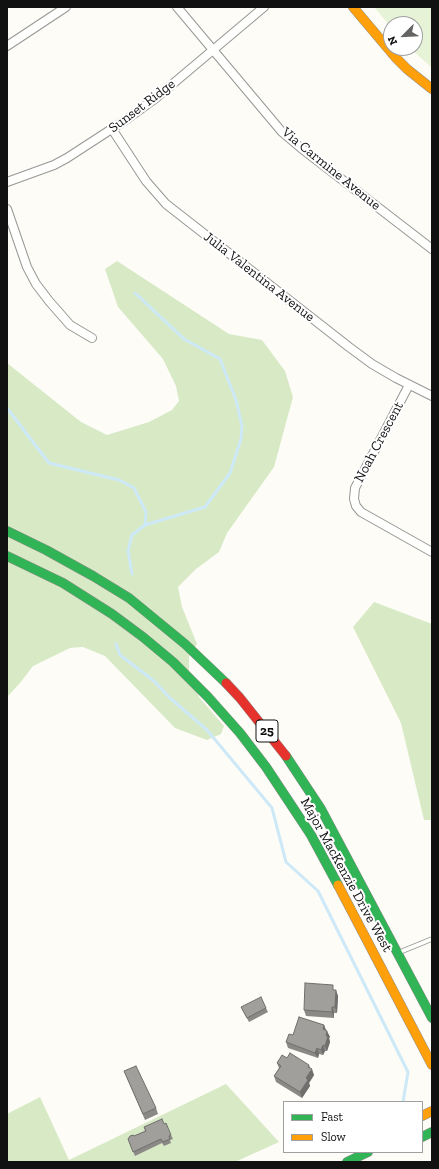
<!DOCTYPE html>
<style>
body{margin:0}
#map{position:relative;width:439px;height:1169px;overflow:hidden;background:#fdfcf7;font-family:"Zilla Slab",serif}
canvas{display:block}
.frame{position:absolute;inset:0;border:8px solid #111;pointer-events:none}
.legend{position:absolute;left:283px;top:1101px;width:140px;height:52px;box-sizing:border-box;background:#fff;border:1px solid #a0a0a0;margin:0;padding:5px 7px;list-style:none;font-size:12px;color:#111}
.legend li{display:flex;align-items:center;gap:8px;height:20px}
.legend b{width:20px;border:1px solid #a0a0a0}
.north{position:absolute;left:383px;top:16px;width:40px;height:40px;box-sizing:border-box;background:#fff;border:1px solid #a0a0a0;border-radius:50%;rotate:246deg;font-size:11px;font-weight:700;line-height:16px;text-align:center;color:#111}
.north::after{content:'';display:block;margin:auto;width:14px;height:18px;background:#646362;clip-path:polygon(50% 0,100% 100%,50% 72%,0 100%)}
</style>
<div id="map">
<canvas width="439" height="1169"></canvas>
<div class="frame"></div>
<ul class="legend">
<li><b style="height:5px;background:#30b455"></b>Fast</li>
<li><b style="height:5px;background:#ff9f0a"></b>Slow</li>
</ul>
<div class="north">N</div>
</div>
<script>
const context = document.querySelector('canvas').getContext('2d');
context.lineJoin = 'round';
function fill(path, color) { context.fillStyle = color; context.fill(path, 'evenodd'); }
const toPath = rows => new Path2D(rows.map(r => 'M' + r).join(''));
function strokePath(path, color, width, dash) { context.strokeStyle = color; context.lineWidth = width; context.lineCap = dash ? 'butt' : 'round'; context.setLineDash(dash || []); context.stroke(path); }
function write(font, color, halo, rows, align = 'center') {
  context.font = font + ' "Zilla Slab",serif'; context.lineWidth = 4; context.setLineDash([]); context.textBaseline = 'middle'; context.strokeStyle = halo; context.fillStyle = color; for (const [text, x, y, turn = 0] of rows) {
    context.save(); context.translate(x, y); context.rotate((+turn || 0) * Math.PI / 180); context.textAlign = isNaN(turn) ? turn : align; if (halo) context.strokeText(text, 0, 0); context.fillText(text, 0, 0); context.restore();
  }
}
fill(toPath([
 [374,7,432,7,432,68,410,48,415,48,415,24,391,24,391,27]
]), '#e7f3d7');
fill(toPath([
 [117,261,229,334,262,340,285,371,293,397,274,467,227,533,219,552,196,569,178,587,182,607,197,644,189,656,189,672,199,697,224,726,221,734,207,740,175,728,105,656,83,647,70,648,33,666,20,683,7,697,7,363,81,422,107,435,149,422,172,410,179,401,176,386,163,359,118,307,105,269],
 [374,602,432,624,432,820,424,820,401,723,353,627],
 [226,1084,279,1142,235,1162,7,1162,7,1114,40,1097,69,1160]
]), '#d8eac5');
strokePath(toPath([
 [7,408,49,463,119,480,134,488,146,512,145,525],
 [132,574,128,551,132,535,145,525,205,507,230,473,241,439,242,426,236,400,220,359,184,339,135,293],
 [116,644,120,655,154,681,170,698,207,730,272,808,286,862,318,891,408,1072,403,1102]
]), '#cde8f7', 3);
const lane = toPath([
 [400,952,432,939]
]);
const street = toPath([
 [177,7,282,132,301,148,432,249],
 [7,46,66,7],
 [112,129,146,181,166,204,349,347,372,364,396,378,432,396],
 [7,182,54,165,67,158,127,119,156,98,264,7],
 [7,209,27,267,36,284,49,301,70,325,92,338],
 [409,385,355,488,354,499,356,506,361,512,432,552]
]);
const fast = toPath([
 [7,531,46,550,93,576,129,598,185,644,226,683],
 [7,556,63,583,112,614,143,637,173,662,208,697,240,733,266,767,311,835,338,885],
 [286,756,321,809,432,1018],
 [422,1137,432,1132],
 [347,1162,368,1152]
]);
const slow = toPath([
 [353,7,396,58,407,69,432,89],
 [338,885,432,1065],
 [422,1116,432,1111]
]);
const jam = toPath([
 [226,683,240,698,286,756]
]);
strokePath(lane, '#979795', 5.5);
strokePath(street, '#979795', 10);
strokePath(fast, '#8e8d8b', 10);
strokePath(slow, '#8e8d8b', 10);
strokePath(jam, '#8e8d8b', 10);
strokePath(lane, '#fffffe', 4);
strokePath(street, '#fffffe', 8);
strokePath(fast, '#30b455', 9);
strokePath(slow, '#ff9f0a', 9);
strokePath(jam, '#e5322d', 9);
fill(toPath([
 [335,990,338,996,337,1013,334,1013,334,1018,306,1016,304,1010],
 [241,1007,266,1008,268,1012,249,1022],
 [324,1025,326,1030,330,1037,329,1038,330,1042,327,1051,325,1051,323,1055,319,1054,318,1058,288,1048,286,1042,293,1035],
 [287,1058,310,1068,314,1075,309,1083,310,1086,302,1098,276,1082,274,1076,279,1068,277,1063],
 [124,1071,156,1108,158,1114,145,1120],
 [164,1124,171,1135,173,1139,170,1140,171,1143,164,1146,162,1143,135,1156,128,1139,145,1131,144,1127]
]), '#8a8986');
fill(toPath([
 [336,990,338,996,337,1013,335,1007],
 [332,1007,334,1013,334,1018,332,1012],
 [324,1025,326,1031,323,1029],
 [327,1031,330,1037,329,1038,330,1042,327,1051,325,1046,326,1036],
 [323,1045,325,1051,323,1055,321,1050],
 [317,1048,319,1054,318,1058,315,1053],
 [309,1065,311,1071,312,1069,314,1075,309,1083,310,1086,302,1098,300,1092,306,1078,308,1067]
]), '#716f6d');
const building = toPath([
 [305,983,333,985,333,990,336,990,335,1007,332,1007,332,1012,304,1010,305,983],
 [261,997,266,1008,247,1018,241,1007,261,997],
 [299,1017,324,1025,323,1029,327,1031,326,1036,328,1036,325,1046,323,1045,321,1050,317,1048,315,1053,286,1042,289,1034,293,1035,299,1017],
 [290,1053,309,1065,308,1067,312,1069,306,1078,308,1080,300,1092,274,1076,281,1066,277,1063,282,1055,287,1058,290,1053],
 [136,1066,156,1108,143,1114,124,1071,136,1066],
 [162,1119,164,1124,166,1123,171,1135,169,1136,170,1139,163,1142,161,1139,133,1152,128,1139,130,1136,133,1135,134,1136,146,1131,144,1127,162,1119]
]);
fill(building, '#a19f9c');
strokePath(building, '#716f6d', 1);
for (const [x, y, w] of [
 [267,731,22]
]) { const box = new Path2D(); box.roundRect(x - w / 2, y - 11, w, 22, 3); context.fillStyle = '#fff'; context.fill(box); strokePath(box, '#111', 1); }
write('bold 13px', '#111', null, [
 ["25",267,731]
]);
write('14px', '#111', '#fff', [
 ["Sunset Ridge",142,106,-37],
 ["Via Carmine Avenue",331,169,39],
 ["Julia Valentina Avenue",259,277,38],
 ["Noah Crescent",379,442,-62],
 ["Major MacKenzie Drive West",346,875,61]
]);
</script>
